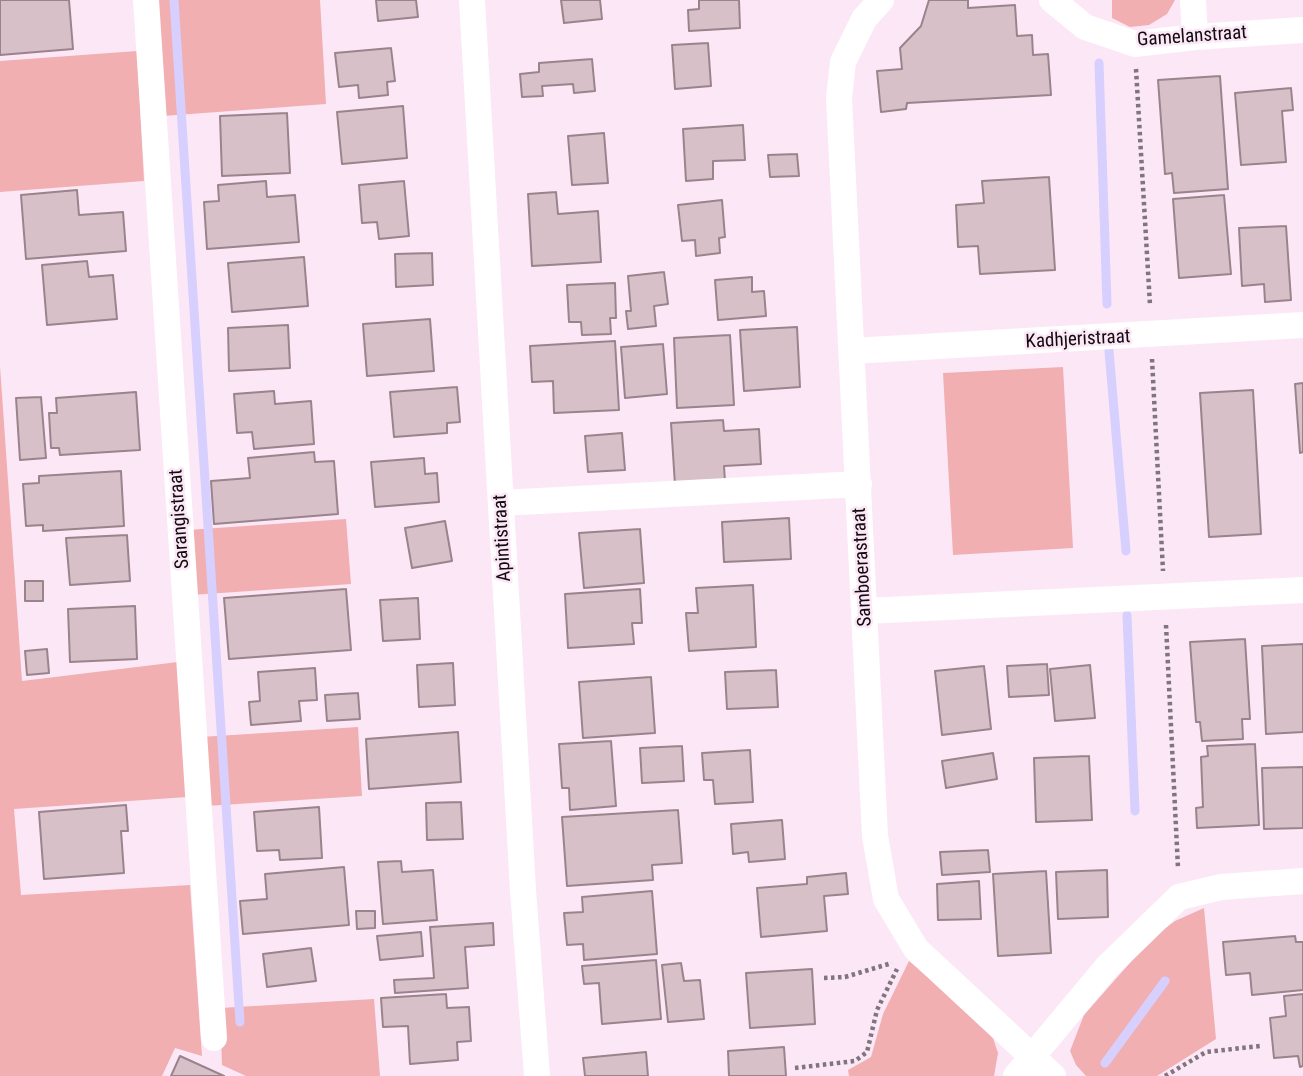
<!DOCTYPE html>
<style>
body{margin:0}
canvas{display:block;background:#fbe7f6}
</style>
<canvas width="1303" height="1076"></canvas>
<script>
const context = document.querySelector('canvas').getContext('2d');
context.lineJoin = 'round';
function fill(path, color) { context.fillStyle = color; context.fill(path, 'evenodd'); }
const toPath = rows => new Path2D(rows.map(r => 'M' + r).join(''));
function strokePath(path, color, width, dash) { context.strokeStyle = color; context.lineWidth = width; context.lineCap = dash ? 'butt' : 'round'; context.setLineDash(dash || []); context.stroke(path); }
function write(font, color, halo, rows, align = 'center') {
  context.font = font + ' "Roboto Condensed",sans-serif'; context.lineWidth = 5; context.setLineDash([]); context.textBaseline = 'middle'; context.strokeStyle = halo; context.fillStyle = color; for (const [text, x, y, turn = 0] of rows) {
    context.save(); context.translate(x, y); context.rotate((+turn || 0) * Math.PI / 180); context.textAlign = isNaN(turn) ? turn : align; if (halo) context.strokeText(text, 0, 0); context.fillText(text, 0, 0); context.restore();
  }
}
fill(toPath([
 [155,0,320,0,326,104,163,116],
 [1112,0,1175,0,1167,14,1149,25,1130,27,1112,18],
 [137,51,144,181,0,192,0,61],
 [0,366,22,681,178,662,187,797,14,809,21,895,190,885,202,1056,175,1048,162,1076,0,1076],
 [1063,367,1073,548,953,555,943,373],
 [346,519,351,584,192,595,188,530],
 [358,727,362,796,206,806,201,737],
 [1204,908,1216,1039,1157,1076,1086,1076,1076,1065,1070,1051,1084,1015,1151,939,1175,921],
 [909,961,982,1023,993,1038,998,1053,994,1076,849,1076,848,1070,871,1057,883,1014],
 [374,999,380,1076,246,1076,222,1065,220,1008]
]), '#f1afb2');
strokePath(toPath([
 [174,0,240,1022],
 [1099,63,1107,304],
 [1109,351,1126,551],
 [1127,615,1135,811],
 [1105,1063,1165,981]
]), '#d7cffe', 9);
const building = toPath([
 [0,0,69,0,73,49,0,55,0,0],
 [376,0,416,0,418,17,378,21,376,0],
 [561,0,600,0,602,19,564,23,561,0],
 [699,0,739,0,740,28,689,31,688,10,699,9,699,0],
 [929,0,968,0,968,8,1015,5,1017,36,1032,35,1033,55,1048,54,1051,95,907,103,906,109,881,112,877,71,902,69,900,48,921,26,929,0],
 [708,43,711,86,675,89,672,45,708,43],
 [391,48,395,81,387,82,388,95,359,98,358,85,339,87,335,53,391,48],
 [592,59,595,91,574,93,573,84,542,86,543,96,522,97,520,74,539,72,539,63,592,59],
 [1220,76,1228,189,1174,193,1172,173,1165,174,1158,80,1220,76],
 [1291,88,1293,110,1282,111,1286,162,1241,165,1235,93,1291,88],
 [403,106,407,158,342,164,337,112,403,106],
 [287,113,290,173,222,176,220,116,287,113],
 [743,125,745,160,713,161,713,179,686,181,683,129,743,125],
 [604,133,608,183,572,185,568,136,604,133],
 [797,154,799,176,770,177,768,155,797,154],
 [1049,177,1055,270,980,274,978,246,958,247,956,205,984,203,982,181,1049,177],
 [266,181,267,197,295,195,299,242,207,249,204,202,219,201,218,185,266,181],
 [404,181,409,236,379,239,377,222,362,223,359,185,404,181],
 [77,190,79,215,123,212,126,251,26,259,21,195,77,190],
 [556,192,558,214,598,211,601,262,532,266,528,194,556,192],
 [1224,195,1231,274,1179,278,1173,199,1224,195],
 [722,200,725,237,719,238,720,253,696,256,695,240,682,241,678,205,722,200],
 [1286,226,1291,300,1265,302,1264,284,1242,286,1239,228,1286,226],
 [432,253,433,285,396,287,395,254,432,253],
 [304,257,308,306,232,312,228,263,304,257],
 [87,261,89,277,113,275,117,319,47,325,42,265,87,261],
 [664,272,668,304,654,306,656,326,628,329,626,311,631,311,628,276,664,272],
 [752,277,752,292,764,291,766,316,718,320,715,280,752,277],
 [615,283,616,318,610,318,611,334,582,335,581,322,569,322,567,285,615,283],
 [430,319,434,371,367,376,363,324,430,319],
 [288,325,290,368,229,371,228,328,288,325],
 [797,327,800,387,744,391,740,330,797,327],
 [730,335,734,405,677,408,674,338,730,335],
 [615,341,619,410,554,413,553,381,532,382,530,346,615,341],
 [663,344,667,394,625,398,621,347,663,344],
 [1303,383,1303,452,1300,453,1295,384,1303,383],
 [457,387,460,422,447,423,447,433,394,437,390,392,457,387],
 [1253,390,1261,534,1209,537,1200,393,1253,390],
 [274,391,275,404,311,401,314,444,254,449,252,432,237,433,234,394,274,391],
 [136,392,140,450,60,455,59,448,51,448,49,413,57,413,56,398,136,392],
 [41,397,46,458,20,460,16,398,41,397],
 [723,420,724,431,759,429,761,464,724,466,725,482,675,485,671,423,723,420],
 [622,433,625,470,588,472,585,436,622,433],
 [314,452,315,462,334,461,338,514,214,524,211,481,250,478,248,458,314,452],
 [424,458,425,474,437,473,439,502,375,507,371,462,424,458],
 [121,471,124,526,43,531,43,525,26,526,23,484,39,483,39,476,121,471],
 [789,518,791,559,724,562,722,522,789,518],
 [445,521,452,561,412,568,405,528,445,521],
 [640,529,644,583,584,588,579,533,640,529],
 [127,535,130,581,70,585,66,538,127,535],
 [25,581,43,581,43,601,25,601,25,581],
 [753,585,756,647,689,651,686,613,698,613,696,588,753,585],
 [346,589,351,650,229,659,224,598,346,589],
 [640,589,642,623,632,623,634,644,568,648,565,594,640,589],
 [418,598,420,639,383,641,380,600,418,598],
 [135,606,137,659,70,662,68,609,135,606],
 [1245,639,1250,719,1242,719,1243,739,1202,741,1200,722,1196,722,1190,642,1245,639],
 [1303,644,1303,732,1266,734,1262,646,1303,644],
 [47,649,49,673,27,675,25,651,47,649],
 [453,663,455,705,419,707,417,665,453,663],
 [1047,664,1049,695,1009,697,1007,666,1047,664],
 [1090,665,1095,718,1055,721,1050,669,1090,665],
 [984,666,991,729,942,735,935,671,984,666],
 [315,668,317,700,299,701,301,721,251,725,249,702,260,701,258,672,315,668],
 [776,670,778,707,727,709,725,672,776,670],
 [651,677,655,733,583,738,579,682,651,677],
 [358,693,360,719,327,721,325,695,358,693],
 [458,732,461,782,369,789,366,739,458,732],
 [611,741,616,806,570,810,569,788,562,788,559,744,611,741],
 [1255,744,1259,825,1197,828,1196,808,1203,807,1201,757,1208,756,1207,746,1255,744],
 [682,746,684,781,642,783,640,748,682,746],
 [750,750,753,802,715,804,713,780,704,780,702,753,750,750],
 [993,753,997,779,946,788,942,761,993,753],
 [1089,756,1092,820,1036,822,1034,758,1089,756],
 [1303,767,1303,828,1264,829,1262,768,1303,767],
 [461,802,463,839,427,840,426,803,461,802],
 [126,805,128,831,121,831,124,873,44,879,39,812,126,805],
 [319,807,322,858,280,860,279,850,257,851,254,812,319,807],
 [678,810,682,863,652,865,653,880,567,886,562,817,678,810],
 [782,820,785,859,749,862,748,852,733,854,731,824,782,820],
 [988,850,990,872,942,875,940,852,988,850],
 [401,861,402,872,433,870,437,920,383,924,378,862,401,861],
 [344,867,349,925,243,934,240,901,267,899,265,874,344,867],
 [1107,870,1108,917,1058,919,1056,872,1107,870],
 [1046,871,1051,953,998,956,993,874,1046,871],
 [846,873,848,894,824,896,827,931,761,937,757,888,807,884,807,877,846,873],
 [979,881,981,919,938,920,937,884,979,881],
 [652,891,657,954,584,960,583,944,567,945,564,913,583,912,582,897,652,891],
 [356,911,375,911,375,928,357,929,356,911],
 [493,923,494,945,465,947,468,988,395,993,394,980,434,978,430,927,493,923],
 [421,932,423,956,380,960,377,936,421,932],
 [1295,936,1296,942,1303,942,1303,990,1252,995,1250,973,1226,975,1223,942,1295,936],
 [311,948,316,981,267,987,263,954,311,948],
 [656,960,661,1019,602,1024,599,983,584,984,582,966,656,960],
 [681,963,684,981,700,980,704,1019,668,1022,662,965,681,963],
 [812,969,815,1024,750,1028,746,973,812,969],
 [446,994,447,1008,469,1007,471,1041,457,1042,458,1060,410,1064,408,1026,383,1027,381,998,446,994],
 [1303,994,1303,1066,1300,1067,1298,1056,1274,1058,1270,1018,1286,1016,1284,996,1303,994],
 [784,1047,786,1076,729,1076,728,1051,784,1047],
 [646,1052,648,1076,585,1076,583,1058,646,1052],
 [180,1056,224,1076,171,1076,180,1056]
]);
fill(building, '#d8c0c9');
strokePath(building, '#9a838b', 2);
strokePath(toPath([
 [1136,69,1150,305],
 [1152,359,1163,571],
 [1166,625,1178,868],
 [824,978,845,977,892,963],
 [795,1068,855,1061,867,1052,877,1010,897,969],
 [1165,1076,1206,1052,1260,1046]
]), '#80747d', 4.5, [3.5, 3.5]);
strokePath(toPath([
 [146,0,214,1038],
 [472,0,523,890,537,1076],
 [881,0,864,19,843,62,839,98,875,836,886,899,916,949,1053,1076],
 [1052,0,1085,27,1135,44,1195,37,1303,30],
 [1193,0,1195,37],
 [852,351,1303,325],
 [501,503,859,484],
 [865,611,1303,590],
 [1016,1076,1107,967,1179,897,1221,887,1303,881]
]), '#fff', 26);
write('19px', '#110b0f', '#fbe7f6', [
 ["Gamelanstraat",1192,37,-4],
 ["Kadhjeristraat",1078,340,-3],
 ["Sarangistraat",180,519,-94],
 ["Apintistraat",503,538,-93],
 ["Samboerastraat",863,567,-93]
]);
</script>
